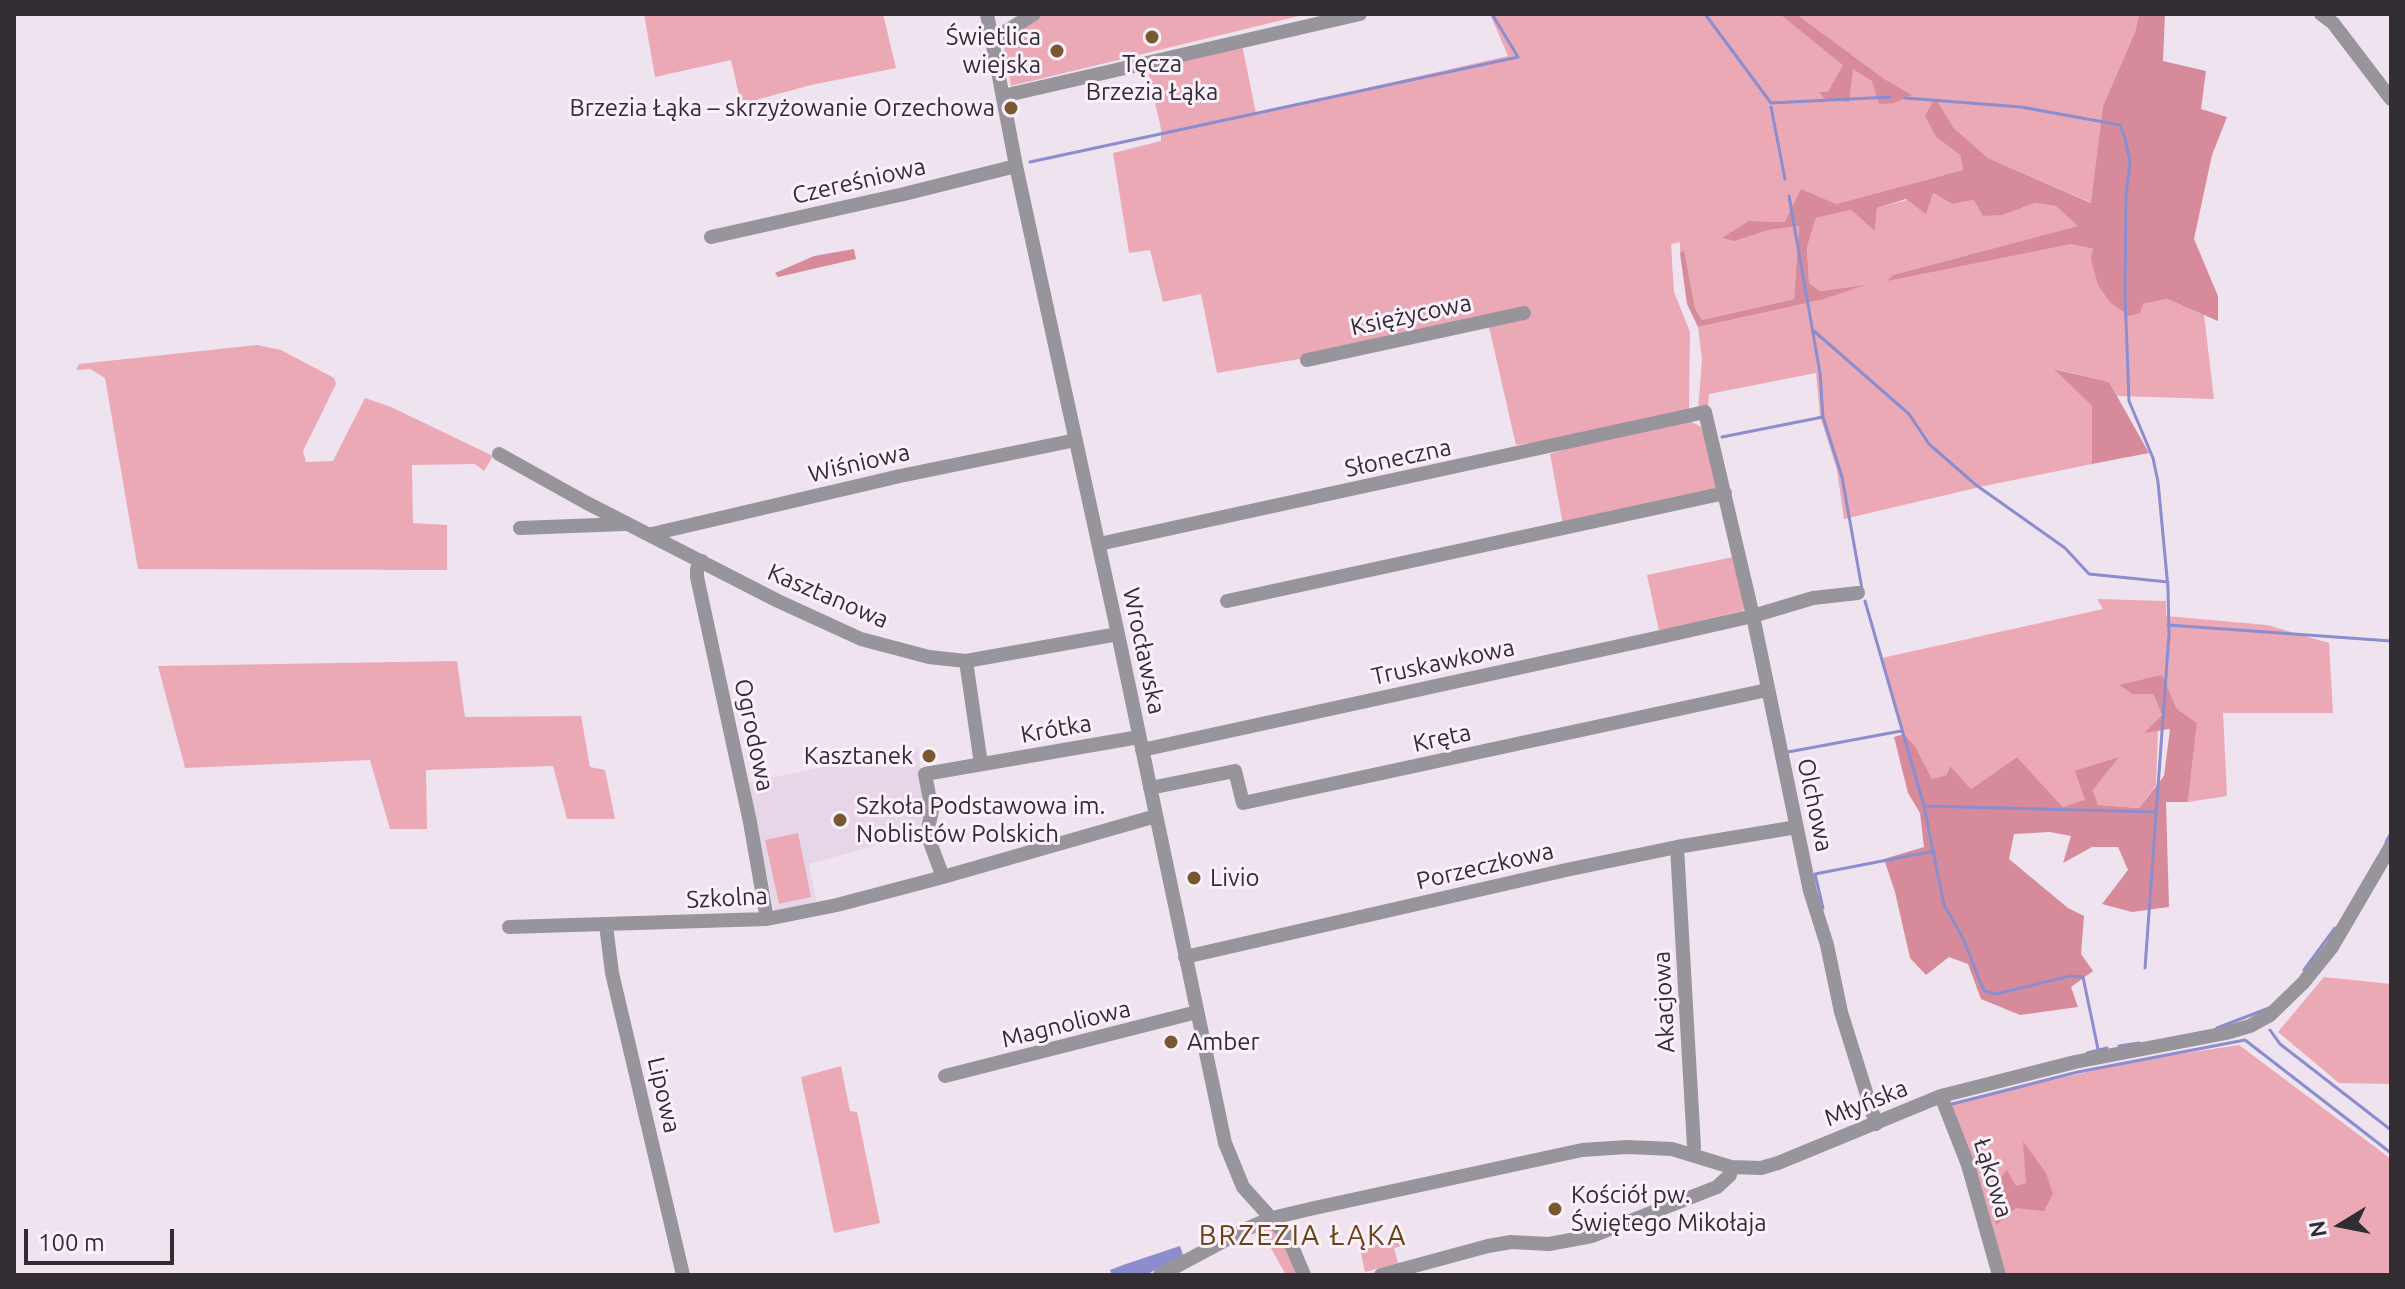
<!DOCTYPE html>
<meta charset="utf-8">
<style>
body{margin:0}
#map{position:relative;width:2405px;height:1289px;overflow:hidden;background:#efe3ef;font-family:Ubuntu,sans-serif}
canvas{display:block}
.frame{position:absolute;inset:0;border:16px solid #322d32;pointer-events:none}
.north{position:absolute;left:2301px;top:1185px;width:80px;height:80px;-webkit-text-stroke:6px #fcf0fc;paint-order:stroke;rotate:260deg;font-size:22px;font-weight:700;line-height:32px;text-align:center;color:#322d32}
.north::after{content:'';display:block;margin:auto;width:28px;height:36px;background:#322d32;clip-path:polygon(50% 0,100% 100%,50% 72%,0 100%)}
.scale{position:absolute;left:24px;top:1229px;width:150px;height:36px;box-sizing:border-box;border:4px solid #322d32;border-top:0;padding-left:10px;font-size:24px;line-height:28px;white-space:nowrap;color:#322d32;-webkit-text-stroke:6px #fcf0fc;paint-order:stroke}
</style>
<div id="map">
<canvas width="2405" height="1289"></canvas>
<div class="frame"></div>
<div class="north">N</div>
<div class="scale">100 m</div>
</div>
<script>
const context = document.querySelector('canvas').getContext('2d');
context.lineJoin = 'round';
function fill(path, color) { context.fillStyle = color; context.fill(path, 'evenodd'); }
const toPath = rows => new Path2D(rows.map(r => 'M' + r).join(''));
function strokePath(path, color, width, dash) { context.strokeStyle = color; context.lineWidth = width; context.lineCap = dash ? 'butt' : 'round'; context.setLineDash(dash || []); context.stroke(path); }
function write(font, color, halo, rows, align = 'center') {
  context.font = font + ' Ubuntu,sans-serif'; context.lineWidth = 6; context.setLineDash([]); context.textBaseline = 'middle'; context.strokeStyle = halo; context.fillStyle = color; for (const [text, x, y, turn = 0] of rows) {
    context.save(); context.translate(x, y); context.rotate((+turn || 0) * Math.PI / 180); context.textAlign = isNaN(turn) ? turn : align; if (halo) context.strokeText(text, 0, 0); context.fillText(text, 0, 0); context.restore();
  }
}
fill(toPath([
 [917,747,927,807,921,833,809,864,817,905,775,913,747,783]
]), '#e7d6e8');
fill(toPath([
 [644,14,883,14,896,68,811,85,741,104,731,60,655,77],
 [1045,14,1307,14,1011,86,1003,42],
 [1490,14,1989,16,2139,14,2135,32,2103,106,2092,203,1988,158,1954,128,1935,99,1936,137,1960,155,1963,170,1836,204,1786,222,1749,221,1735,241,1769,230,1799,226,1794,299,1702,320,1695,308,1684,251,1680,253,1680,242,1671,244,1674,292,1690,332,1689,409,1567,438,1516,445,1489,327,1217,373,1201,294,1163,302,1150,250,1129,253,1113,153,1161,141,1161,129,1147,67,1242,45,1256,113,1508,56],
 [1933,193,1952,204,1974,200,2022,208,2035,203,2056,206,2079,226,1893,275,2071,244,2093,249,2143,304,2167,299,2204,315,2214,399,2117,396,2109,382,2056,369,2092,406,2092,464,1984,486,1844,519,1837,470,1820,416,1816,373,1709,394,1708,407,1698,410,1702,360,1698,327,1821,300,1859,286,1820,291,1809,283,1807,247,1816,218,1851,210,1875,230,1877,208],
 [257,345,281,350,334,378,336,384,303,451,306,462,333,461,365,398,391,407,493,456,484,471,475,464,412,465,413,523,447,525,447,570,138,569,105,378,90,369,76,370,79,364],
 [1689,421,1700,426,1707,434,1717,486,1712,492,1563,525,1550,454,1575,446],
 [1733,557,1745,608,1742,611,1659,631,1647,575],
 [2097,599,2166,601,2166,616,2267,625,2329,643,2333,713,2223,713,2227,796,2188,802,2197,723,2177,709,2162,675,2133,694,2153,694,2162,715,2146,732,2158,730,2156,785,2139,808,2098,805,2093,790,2118,757,2085,801,2063,807,2017,757,1971,789,1949,767,1946,775,1932,779,1915,746,1904,734,1882,658,2103,609],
 [457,661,465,717,581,716,590,767,605,770,615,819,567,819,553,766,426,770,427,829,390,829,370,760,185,768,158,666],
 [798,833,811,897,779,904,765,840],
 [2324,977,2391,984,2391,1084,2339,1083,2278,1032],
 [2239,1045,2391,1159,2391,1275,2006,1275,1973,1162,1951,1103,2140,1060],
 [841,1066,850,1111,857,1112,880,1223,834,1233,801,1077],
 [1269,1226,1282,1236,1298,1275,1283,1275,1285,1273,1268,1243,1262,1246,1257,1241,1255,1233,1259,1227],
 [1402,1239,1403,1246,1394,1248,1398,1263,1365,1272,1360,1249]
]), '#eba9b6');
fill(toPath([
 [1796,14,1884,79,1912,95,1894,103,1879,104,1872,81,1853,69,1849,102,1825,99,1819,92,1828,92,1843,65,1781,15],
 [2139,14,2165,14,2163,61,2206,71,2201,109,2227,117,2212,155,2194,239,2218,296,2218,321,2167,299,2143,304,2140,313,2129,316,2110,302,2098,285,2091,259,2093,249,2071,244,1887,281,1893,275,2078,226,2056,206,2035,203,2002,215,1983,216,1974,200,1952,204,1933,193,1926,214,1906,199,1877,208,1875,231,1851,210,1816,218,1807,247,1809,283,1820,291,1865,285,1821,300,1698,327,1687,304,1680,253,1684,250,1695,308,1702,320,1794,299,1799,226,1769,230,1735,241,1722,238,1749,221,1785,222,1801,189,1836,204,1963,170,1960,155,1936,137,1925,116,1935,98,1954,128,1988,158,2091,203,2103,106,2135,32],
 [854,249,856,259,778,277,775,273,814,256],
 [2054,369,2109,382,2149,453,2092,464,2092,406],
 [2162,675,2177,709,2197,723,2188,802,2166,802,2169,907,2132,912,2102,904,2128,870,2118,847,2092,847,2063,863,2071,836,2050,832,2014,834,2009,859,2068,908,2084,916,2081,954,2093,971,2071,987,2078,1007,2020,1015,1981,999,1968,964,1949,957,1926,975,1910,958,1895,892,1884,859,1924,847,1920,813,1908,793,1894,737,1904,734,1915,746,1932,779,1946,775,1950,766,1971,789,2017,757,2063,807,2085,800,2075,771,2119,757,2093,790,2098,805,2139,808,2164,776,2170,729,2144,733,2162,715,2153,694,2133,694,2119,685],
 [2023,1141,2046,1173,2053,1194,2044,1211,2016,1208,1996,1225,1991,1188,2007,1170,2016,1186,2026,1183]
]), '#d78a9a');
fill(toPath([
 [1180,1246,1183,1255,1146,1275,1112,1275,1110,1270,1123,1265]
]), '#8b8dce');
strokePath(toPath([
 [1705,14,1771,103,1890,97],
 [1905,98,2021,107,2120,125,2125,138,2130,162,2126,195,2125,293,2129,401,2153,458,2158,482,2168,588,2169,634,2145,968],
 [1771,107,1785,179],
 [1030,162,1518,57,1492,14],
 [1789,196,1820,373,1823,417,1842,477,1862,589],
 [1814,331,1909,414,1929,444,1976,485,2065,548,2089,574,2168,582],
 [1722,437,1823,417],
 [1865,601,1924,806,1944,905,1963,938,1981,984,1985,991,1996,994,2070,976,2083,977,2098,1049],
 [2168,625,2391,641],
 [1788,752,1901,731],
 [1924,806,2156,812],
 [2386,842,2391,833],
 [1823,908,1815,874,1934,851],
 [2304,970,2335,928],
 [2217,1028,2269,1008],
 [2270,1030,2280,1044,2391,1130],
 [2119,1046,2139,1043],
 [2087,1053,2107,1048],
 [1952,1104,2078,1072,2245,1040,2391,1153]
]), '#8b8dce', 3);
strokePath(toPath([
 [987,14,1016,166,1118,634,1225,1143,1243,1187,1288,1237,1304,1275],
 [2321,14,2333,23,2391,99],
 [992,40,1034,14],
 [1003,96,1360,14],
 [711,237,904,194,1016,166],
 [1307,360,1524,313],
 [499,454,585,502,778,601,861,639,929,657,966,661,1118,634],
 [520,528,625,524],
 [652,534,900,476,1076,440],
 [1099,544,1705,412,1753,616,1810,891,1827,945,1841,1012,1876,1124],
 [702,561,697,569,697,577,750,822,767,919],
 [1227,601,1725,493],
 [966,661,981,764],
 [1142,750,1665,636,1753,616,1813,598,1858,593],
 [1150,788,1235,771,1243,803,1767,690],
 [1677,847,1694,1147,1692,1155],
 [943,877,927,834,932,810,925,774,1139,737],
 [606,925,612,973,683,1275],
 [509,927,767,919,837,905,943,877,1156,816],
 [1185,957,1566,870,1677,847,1797,827],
 [945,1076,1197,1012],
 [1941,1096,1968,1165,1999,1275],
 [1160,1275,1246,1229,1272,1218,1310,1209,1582,1150,1627,1147,1672,1149,1731,1167,1761,1168,1778,1163,1941,1096,2075,1062,2226,1033,2250,1026,2270,1015,2303,983,2332,947,2391,846],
 [1381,1275,1488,1246,1511,1242,1549,1244,1592,1236,1717,1187,1730,1175,1731,1167]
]), '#97959b', 14);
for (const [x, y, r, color] of [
 [1152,37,8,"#79572f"],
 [1057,51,8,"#79572f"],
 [1011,108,8,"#79572f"],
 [929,756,8,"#79572f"],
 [840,820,8,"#79572f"],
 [1194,878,8,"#79572f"],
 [1171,1042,8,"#79572f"],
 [1555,1209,8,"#79572f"]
]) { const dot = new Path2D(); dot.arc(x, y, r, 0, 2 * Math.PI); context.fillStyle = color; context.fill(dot); strokePath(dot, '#fcf0fc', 3); }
write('24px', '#322d32', '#fcf0fc', [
 ["Świetlica",1041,37,"right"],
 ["wiejska",1041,65,"right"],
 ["Tęcza",1152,64,"center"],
 ["Brzezia Łąka",1152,92,"center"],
 ["Brzezia Łąka – skrzyżowanie Orzechowa",995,108,"right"],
 ["Kasztanek",913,756,"right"],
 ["Szkoła Podstawowa im.",856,806],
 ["Noblistów Polskich",856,834],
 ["Livio",1210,878],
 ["Amber",1187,1042],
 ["Kościół pw.",1571,1195],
 ["Świętego Mikołaja",1571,1223]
], 'left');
write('24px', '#322d32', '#fcf0fc', [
 ["Czereśniowa",859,181,-13],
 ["Księżycowa",1411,315,-12],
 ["Słoneczna",1398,458,-12],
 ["Wiśniowa",859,463,-13],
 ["Kasztanowa",828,596,23],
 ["Wrocławska",1144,651,78],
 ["Truskawkowa",1443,662,-12],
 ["Krótka",1056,729,-10],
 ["Ogrodowa",754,735,78],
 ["Kręta",1442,738,-12],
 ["Olchowa",1815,805,78],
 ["Porzeczkowa",1485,866,-13],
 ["Szkolna",727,898,-3],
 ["Akacjowa",1664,1002,-93],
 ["Magnoliowa",1066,1024,-14],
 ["Lipowa",664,1095,77],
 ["Młyńska",1866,1103,-22],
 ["Łąkowa",1993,1178,73]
]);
context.letterSpacing = '2px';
write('28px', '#684412', '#fcf0fc', [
 ["BRZEZIA ŁĄKA",1303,1236]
]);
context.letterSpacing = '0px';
</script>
